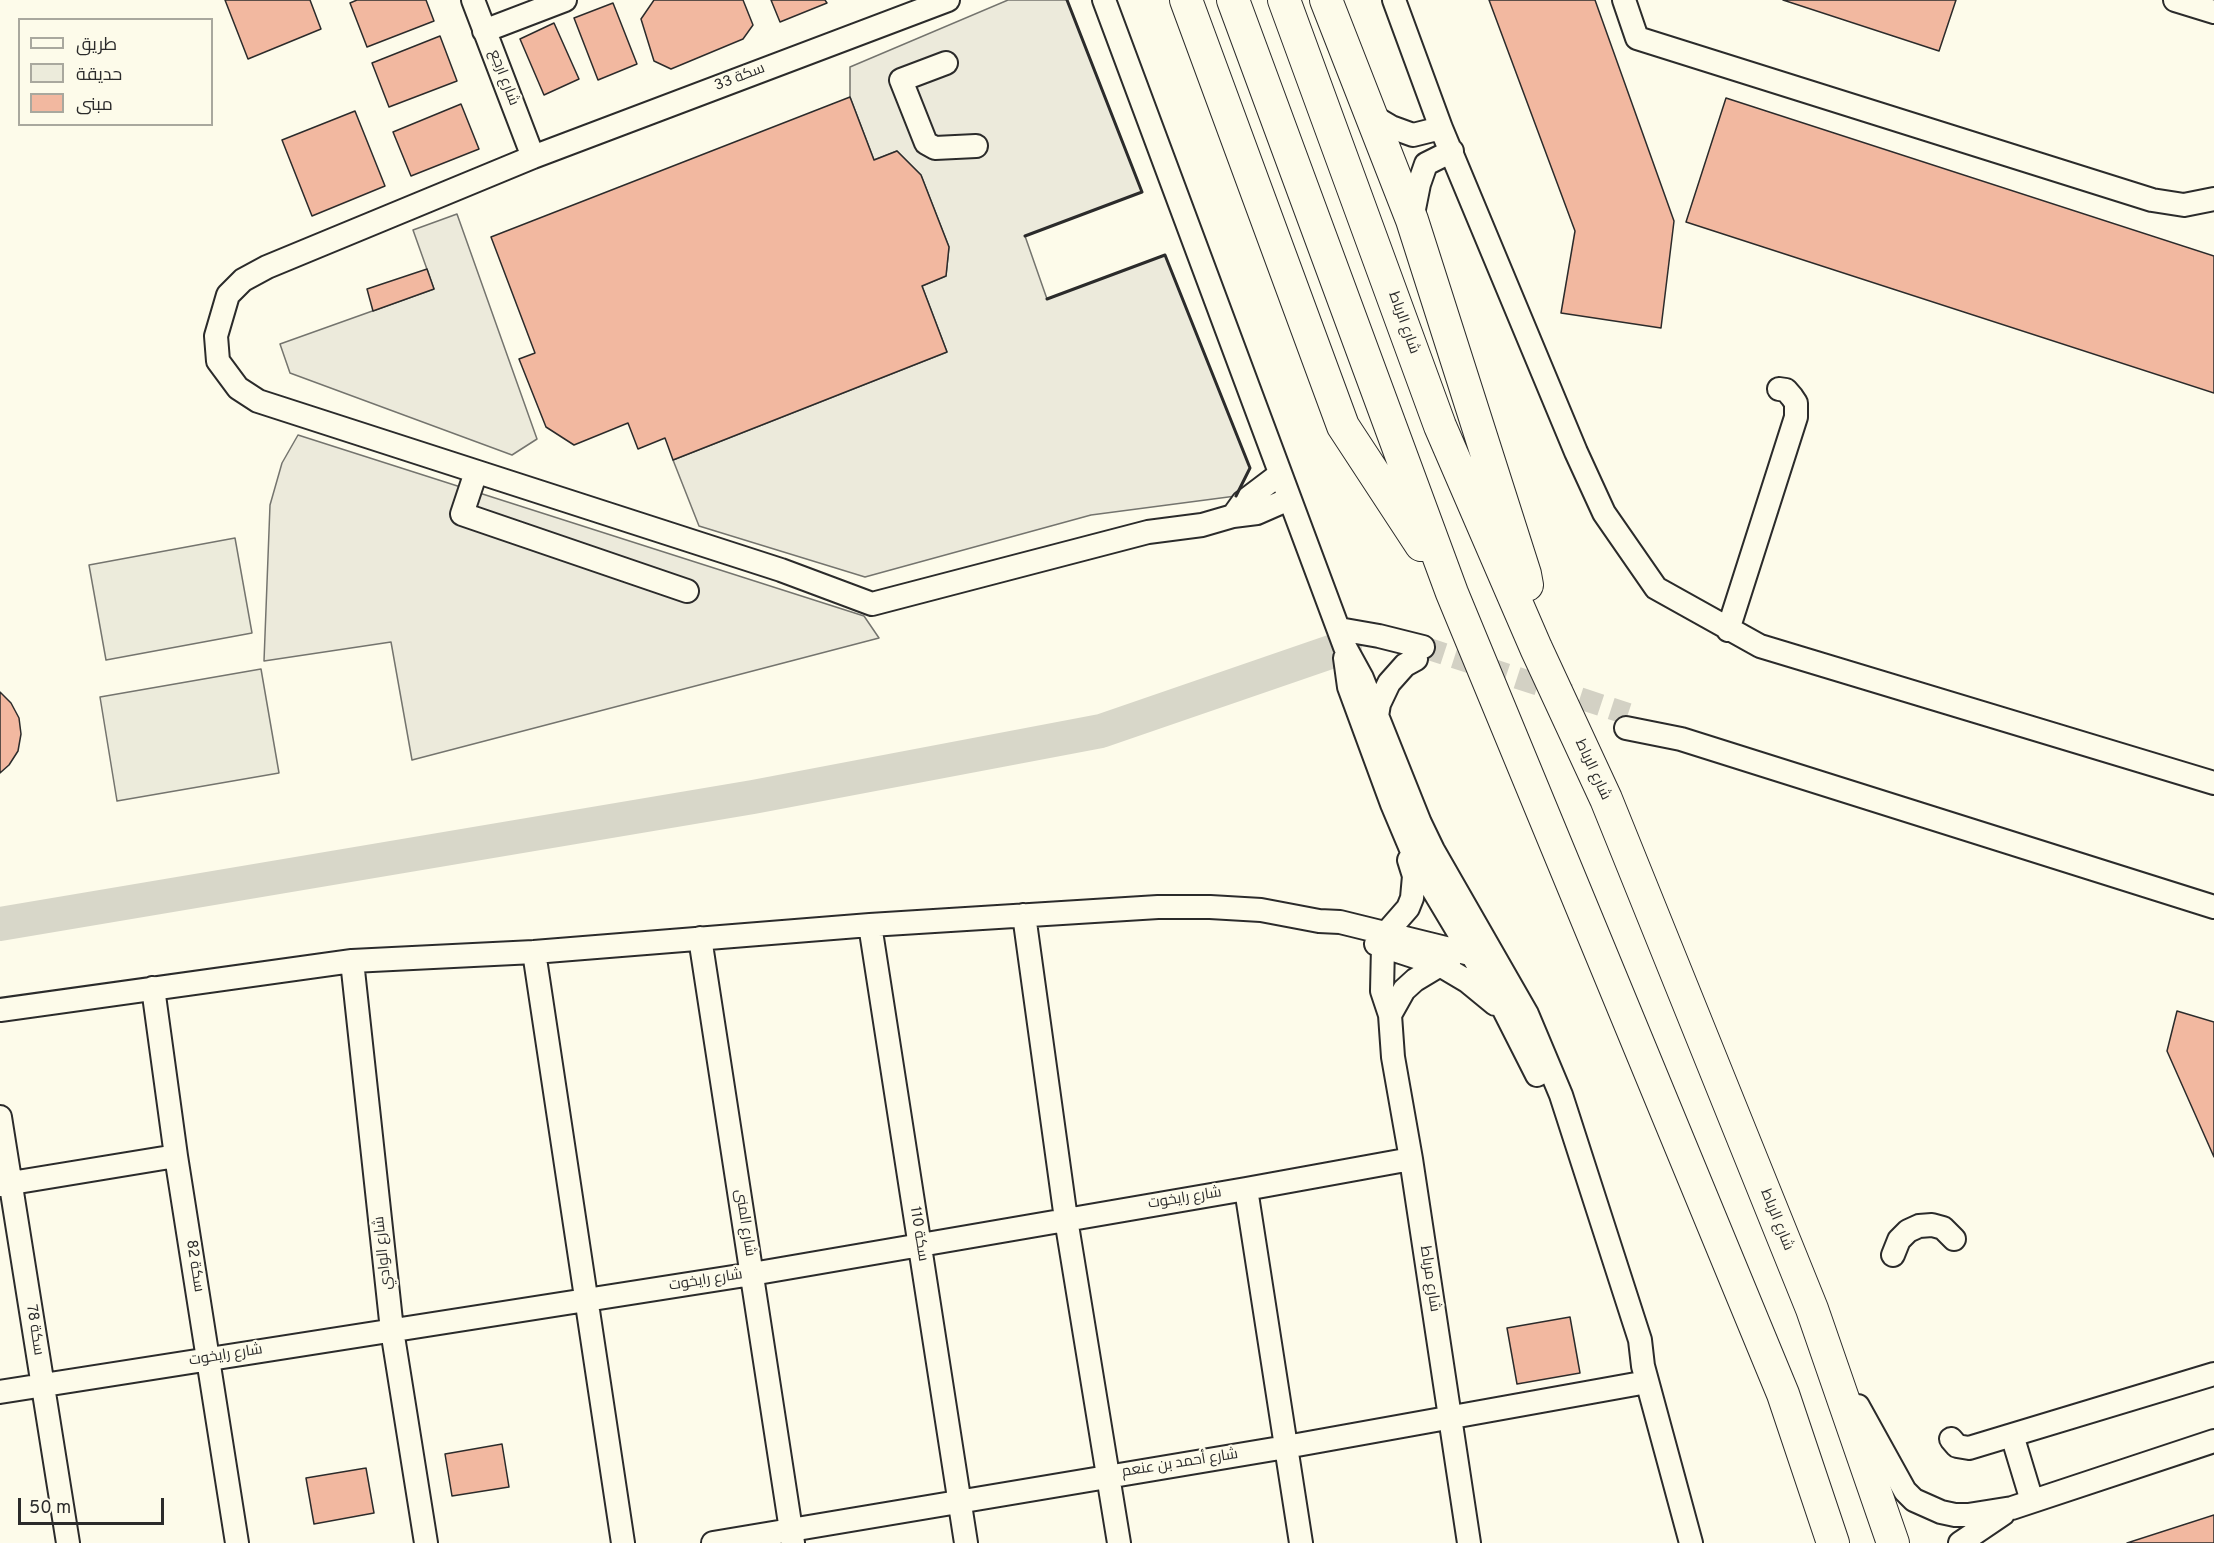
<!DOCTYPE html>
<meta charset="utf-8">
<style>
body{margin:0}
#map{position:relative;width:2214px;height:1543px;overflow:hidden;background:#fdfbea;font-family:Overpass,Cairo,sans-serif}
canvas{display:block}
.legend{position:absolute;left:18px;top:18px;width:195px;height:108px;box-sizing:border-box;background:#fdfbea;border:2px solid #a9a89e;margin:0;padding:8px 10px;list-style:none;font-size:18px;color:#2b2b2b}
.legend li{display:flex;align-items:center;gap:12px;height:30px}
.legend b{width:30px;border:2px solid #a9a89e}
.scale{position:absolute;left:18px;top:1498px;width:146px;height:27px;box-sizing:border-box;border:3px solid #2b2b2b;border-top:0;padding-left:8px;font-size:18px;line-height:21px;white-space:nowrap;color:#2b2b2b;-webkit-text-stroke:4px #fdfbea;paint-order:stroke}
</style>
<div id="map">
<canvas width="2214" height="1543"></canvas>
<ul class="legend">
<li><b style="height:8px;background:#fdfbea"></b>طريق</li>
<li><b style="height:16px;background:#ecebdb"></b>حديقة</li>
<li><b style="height:16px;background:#f2b8a0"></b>مبنى</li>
</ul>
<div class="scale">50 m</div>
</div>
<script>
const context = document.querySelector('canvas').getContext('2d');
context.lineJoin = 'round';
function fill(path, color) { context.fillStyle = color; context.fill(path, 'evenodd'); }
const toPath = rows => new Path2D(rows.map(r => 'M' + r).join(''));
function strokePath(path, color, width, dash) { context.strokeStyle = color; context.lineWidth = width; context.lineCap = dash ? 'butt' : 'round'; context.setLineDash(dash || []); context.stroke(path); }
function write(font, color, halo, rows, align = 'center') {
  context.font = font + ' Overpass,Cairo,sans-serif'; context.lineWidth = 4.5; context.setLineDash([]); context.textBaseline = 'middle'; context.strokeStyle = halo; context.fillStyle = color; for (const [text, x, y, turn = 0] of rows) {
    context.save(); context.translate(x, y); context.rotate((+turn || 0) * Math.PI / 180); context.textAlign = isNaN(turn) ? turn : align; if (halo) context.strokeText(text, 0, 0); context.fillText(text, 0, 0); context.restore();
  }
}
const green = toPath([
 [235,538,252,633,106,660,89,565,235,538],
 [261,669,279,773,117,801,100,697,261,669]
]);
fill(green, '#ecebdb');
strokePath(green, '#74746e', 1.5);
const parking = toPath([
 [1008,0,1067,0,1142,192,1025,236,1047,299,1165,255,1250,468,1236,496,1091,515,865,577,699,526,673,460,947,352,922,286,946,276,949,247,921,175,897,151,874,160,850,97,850,67,1008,0],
 [457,214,537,439,512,455,290,373,280,344,434,289,413,230,457,214],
 [298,435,864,616,879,638,412,760,391,642,264,661,270,505,282,463,298,435]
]);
fill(parking, '#eceadb');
strokePath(parking, '#74746e', 1.5);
strokePath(toPath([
 [0,924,753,797,1101,731,1345,647]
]), '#d8d7c9', 34);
const building = toPath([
 [225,0,310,0,321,29,248,59,225,0],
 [357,0,426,0,434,21,367,47,350,3,357,0],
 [654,0,743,0,753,25,743,39,671,69,654,61,641,19,654,0],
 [771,0,825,0,827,3,780,22,771,0],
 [1489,0,1595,0,1674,221,1661,328,1561,313,1575,231,1489,0],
 [1783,0,1956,0,1939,51,1783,0],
 [613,3,637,64,598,80,574,18,613,3],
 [554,23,579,79,544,95,520,39,554,23],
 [440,36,457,81,389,107,372,63,440,36],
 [850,97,874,160,897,151,921,175,949,247,946,276,922,286,947,352,673,460,665,438,638,449,628,423,574,445,546,427,519,359,535,353,491,237,850,97],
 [1726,98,2214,256,2214,393,1686,222,1726,98],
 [461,104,479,149,411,176,393,132,461,104],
 [355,111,385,186,312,216,282,140,355,111],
 [427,269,434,289,373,311,367,289,427,269],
 [0,692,11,703,19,718,21,734,18,751,9,765,0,773,0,692],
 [2177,1011,2214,1022,2214,1157,2167,1051,2177,1011],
 [1570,1317,1580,1373,1517,1384,1507,1328,1570,1317],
 [502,1444,509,1487,452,1496,445,1454,502,1444],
 [366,1468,374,1513,314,1524,306,1478,366,1468],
 [2214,1515,2214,1543,2127,1543,2214,1515]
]);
fill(building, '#f2b8a0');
strokePath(building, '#2b2b2b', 1.5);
strokePath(toPath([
 [1423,647,1628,714]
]), '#d3d1c4', 22, [22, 11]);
const minor = toPath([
 [473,0,533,157],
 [948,0,533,157,267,267,243,280,228,295,216,336,218,361,238,388,258,401,781,570,872,604,1148,532,1202,525,1233,516,1257,513,1289,499],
 [1104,0,1345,647,1362,678,1420,823,1433,850,1527,1014,1561,1095,1640,1340,1643,1366,1691,1543],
 [1394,0,1441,128,1576,452,1604,513,1656,588,1760,646,2214,783],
 [1624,0,1637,38,2152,200,2184,205,2214,199],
 [2175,0,2214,12],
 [484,31,565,0],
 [946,63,901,80,926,143,935,148,976,146],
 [1369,114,1391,127,1413,135,1441,128],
 [1412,219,1419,184,1426,164,1452,151],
 [476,472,462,514,687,591],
 [1233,516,1243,502,1280,474],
 [1339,629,1379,636,1423,647],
 [1728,630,1796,417,1796,403,1792,397,1786,390,1779,389],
 [1345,658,1349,687,1392,804,1416,861,1499,1000,1537,1075],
 [1377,716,1379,704,1389,683,1405,665,1416,659],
 [1626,728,1681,739,2214,907],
 [1409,860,1414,876,1412,898,1408,908,1387,932,1383,946,1382,991,1390,1015,1393,1057,1411,1159,1469,1543],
 [1024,915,1066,1219,1119,1543],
 [870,925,966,1543],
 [700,938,793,1543],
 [1376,944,1440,965,1467,981,1495,1004],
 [534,952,623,1543],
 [352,961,392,1330,426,1543],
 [153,988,176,1156,237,1543],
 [0,1010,352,961,534,952,870,925,1158,907,1210,907,1261,910,1319,921,1340,922,1470,954,1501,970],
 [1390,1015,1404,990,1415,980,1440,965,1449,964],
 [0,1117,68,1543],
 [0,1185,176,1156],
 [1246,1189,1301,1543],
 [1893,1255,1899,1240,1908,1231,1919,1226,1932,1225,1943,1228,1954,1239],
 [0,1392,752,1274,1246,1189,1411,1159],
 [1858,1406,1905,1491,1914,1500,1941,1512,1955,1515,1968,1515,2012,1508,2214,1441],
 [2012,1435,2032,1501],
 [1951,1439,1957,1446,1969,1448,2214,1374],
 [713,1543,1286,1447,1647,1382],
 [1960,1543,2003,1514]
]);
const highway = toPath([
 [1186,0,1343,426,1421,545],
 [1233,0,1452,593,1783,1394,1833,1543],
 [1284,0,1440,426,1536,648,1606,799,1812,1309,1893,1543],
 [1326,0,1412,220,1525,574,1527,585]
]);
strokePath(minor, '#2b2b2b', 26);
strokePath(highway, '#2b2b2b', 34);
strokePath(minor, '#fdfbea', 22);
strokePath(highway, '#fdfbea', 32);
strokePath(toPath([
 [1025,236,1142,192,1067,0],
 [1047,299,1165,255,1250,468,1236,496]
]), '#2b2b2b', 3);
write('15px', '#2b2b2b', '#fdfbea', [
 ["شارع ارجع",503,78,69],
 ["سكة 33",740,78,-21],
 ["شارع الرباط",1403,323,70],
 ["شارع الرباط",1592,770,65],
 ["شارع رايخوت",1185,1199,-9],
 ["شارع الرباط",1776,1220,68],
 ["شارع المنى",744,1223,81],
 ["سكة 110",918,1234,81],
 ["شارع الوادي",384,1253,-96],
 ["سكة 82",194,1266,81],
 ["شارع مرباط",1429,1279,81],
 ["شارع رايخوت",706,1281,-9],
 ["سكة 78",34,1330,81],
 ["شارع رايخوت",226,1356,-9],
 ["شارع أحمد بن عنعم",1180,1464,-9]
]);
</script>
